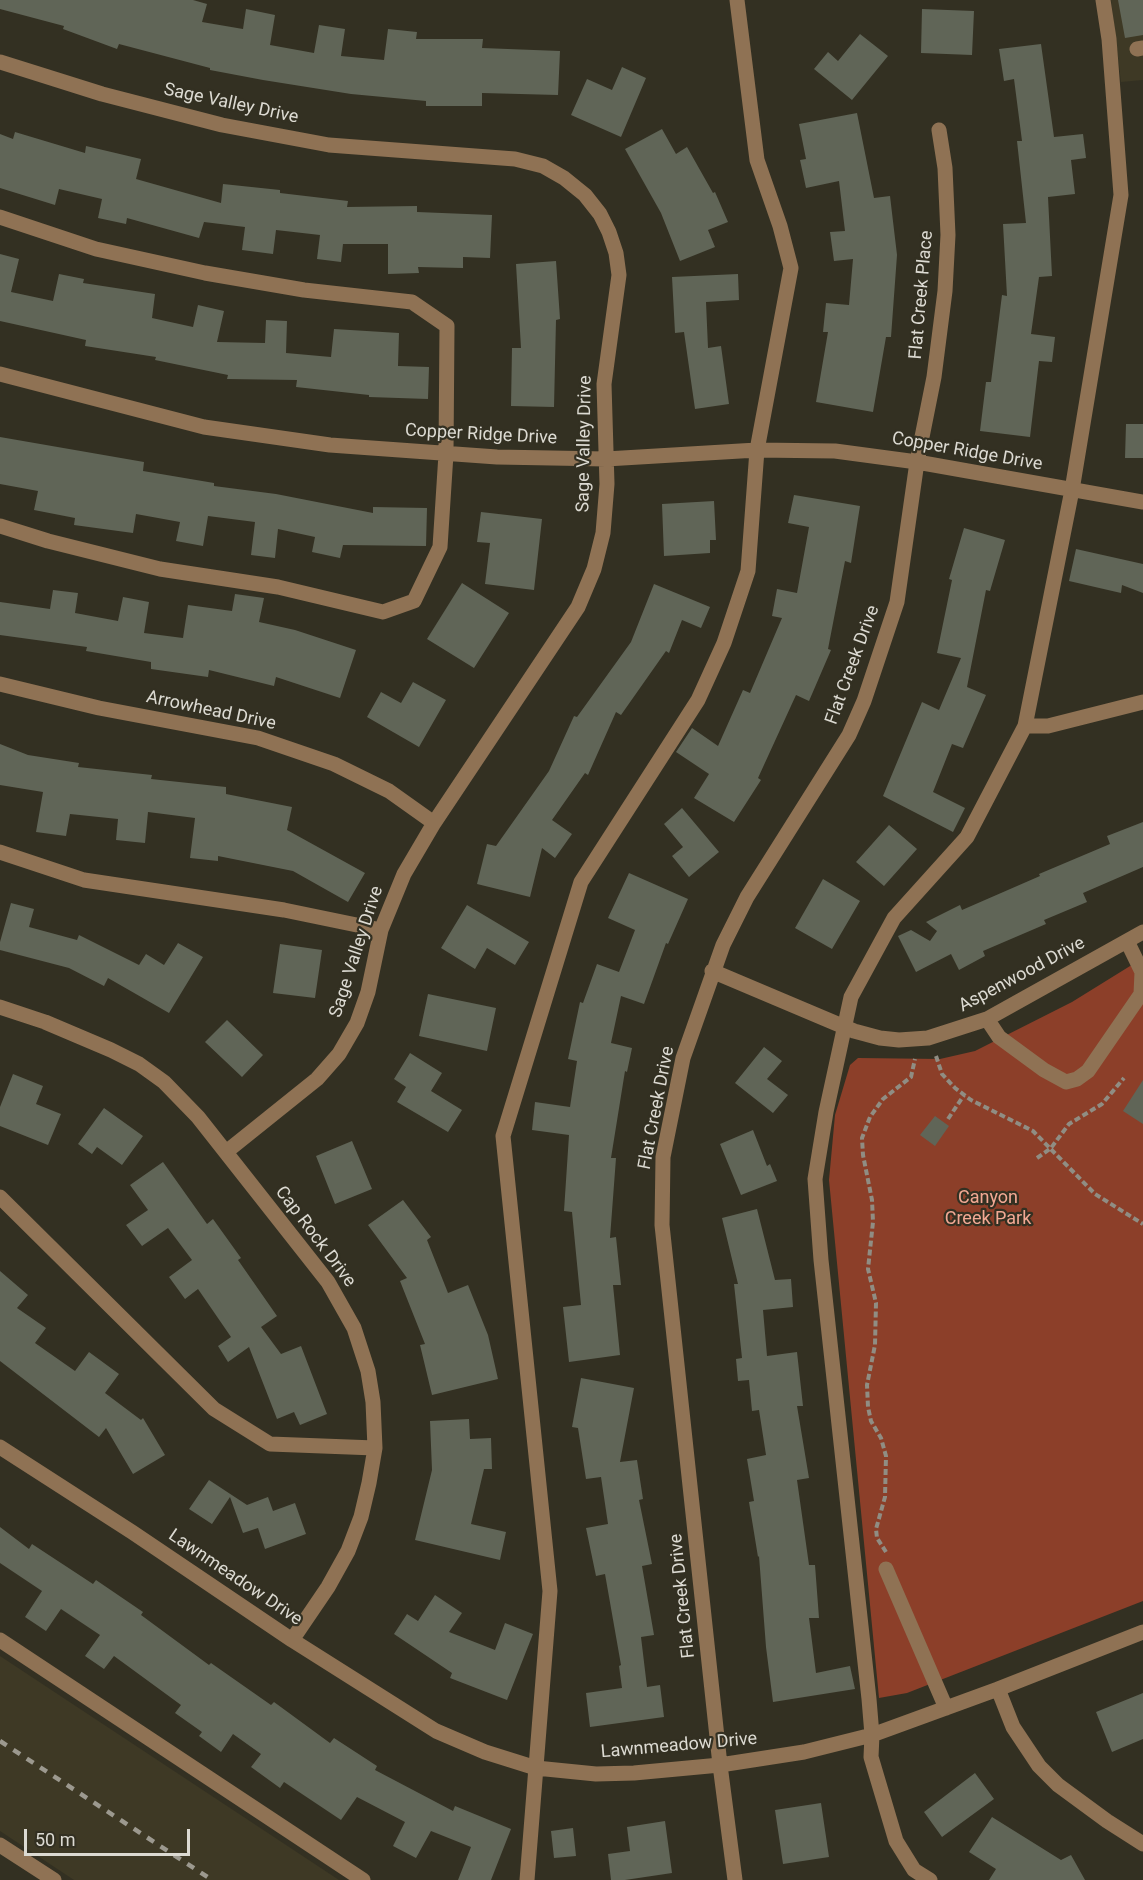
<!DOCTYPE html>
<style>
body{margin:0}
#map{position:relative;width:1143px;height:1880px;overflow:hidden;background:#333022;font-family:Roboto,sans-serif}
canvas{display:block}
.scale{position:absolute;left:24px;top:1829px;width:166px;height:27px;box-sizing:border-box;border:3px solid #dcdad2;border-top:0;padding-left:8px;font-size:18px;line-height:21px;white-space:nowrap;color:#dcdad2;-webkit-text-stroke:4px #333022;paint-order:stroke}
</style>
<div id="map">
<canvas width="1143" height="1880"></canvas>
<div class="scale">50 m</div>
</div>
<script>
const context = document.querySelector('canvas').getContext('2d');
context.lineJoin = 'round';
function fill(path, color) { context.fillStyle = color; context.fill(path, 'evenodd'); }
const toPath = rows => new Path2D(rows.map(r => 'M' + r).join(''));
function strokePath(path, color, width, dash) { context.strokeStyle = color; context.lineWidth = width; context.lineCap = dash ? 'butt' : 'round'; context.setLineDash(dash || []); context.stroke(path); }
function write(font, color, halo, rows, align = 'center') {
  context.font = font + ' Roboto,sans-serif'; context.lineWidth = 4.5; context.setLineDash([]); context.textBaseline = 'middle'; context.strokeStyle = halo; context.fillStyle = color; for (const [text, x, y, turn = 0] of rows) {
    context.save(); context.translate(x, y); context.rotate((+turn || 0) * Math.PI / 180); context.textAlign = isNaN(turn) ? turn : align; if (halo) context.strokeText(text, 0, 0); context.fillText(text, 0, 0); context.restore();
  }
}
fill(toPath([
 [1111,0,1143,0,1143,80,1121,82],
 [0,1656,339,1880,74,1880,0,1831]
]), '#3e3925');
fill(toPath([
 [1143,958,1143,1601,907,1693,879,1698,829,1180,835,1115,850,1065,858,1058,940,1059,975,1051,1072,1002]
]), '#8c3f29');
fill(toPath([
 [0,0,193,0,207,4,202,22,243,29,246,9,275,15,270,45,314,53,319,25,345,29,341,56,384,60,388,29,417,32,416,39,483,39,482,48,560,51,558,95,482,93,482,106,426,106,426,101,351,94,263,80,210,70,210,68,119,44,117,49,63,29,64,26,0,9],
 [1118,0,1143,0,1143,35,1125,38],
 [922,9,974,11,972,55,921,53],
 [860,34,888,56,852,100,814,69,828,52,838,61],
 [1041,44,1054,137,1083,134,1086,158,1071,160,1075,194,1048,197,1052,276,1039,277,1031,334,1055,337,1052,362,1039,361,1030,437,980,431,986,382,991,382,1002,295,1007,296,1003,224,1026,223,1017,141,1022,141,1014,79,1004,81,999,49],
 [622,67,646,78,621,137,571,115,587,79,612,90],
 [857,113,874,198,890,196,897,255,891,337,886,337,873,412,816,402,828,332,823,332,826,303,849,305,853,259,834,261,830,232,845,231,839,181,806,188,800,160,806,159,799,124],
 [662,129,676,154,687,147,713,193,715,192,728,222,708,230,715,247,680,261,661,213,625,149],
 [15,132,85,153,86,146,141,159,136,179,221,203,223,184,280,190,280,193,348,201,347,207,417,206,417,212,492,215,490,258,463,257,463,268,418,267,419,273,388,274,388,244,343,244,341,262,317,259,320,235,276,230,273,254,242,250,245,227,204,222,199,238,127,218,126,224,98,218,102,199,59,189,55,205,0,188,0,134,13,139],
 [0,254,19,259,11,292,53,301,59,274,84,279,83,283,155,294,152,318,193,327,198,305,224,311,217,342,265,343,266,320,287,321,286,353,331,357,334,329,399,333,398,366,429,367,428,399,369,397,369,395,296,387,297,380,227,379,228,375,155,360,156,357,85,346,86,340,0,321],
 [556,261,560,319,556,320,554,407,511,406,512,348,521,348,516,264],
 [738,274,739,300,706,302,708,348,721,346,729,404,695,409,684,332,675,333,672,277],
 [1126,424,1143,424,1143,458,1125,458],
 [0,437,144,462,143,471,214,483,214,486,276,494,373,513,373,507,427,508,426,546,343,545,340,558,312,552,315,537,278,529,275,558,251,555,255,522,208,516,203,546,176,541,180,522,136,514,133,533,74,525,75,518,34,510,38,491,0,484],
 [794,495,860,506,851,563,845,561,828,649,831,650,809,701,796,695,758,778,761,780,734,822,694,798,709,774,676,752,692,728,718,746,743,690,750,693,782,618,772,616,777,589,797,593,809,527,788,523],
 [714,501,716,540,710,540,710,553,664,556,662,504],
 [481,512,542,519,534,590,485,584,490,543,477,542],
 [964,528,1005,540,990,591,986,590,967,687,986,695,963,748,952,744,933,792,965,808,953,832,883,796,922,702,939,710,961,658,937,653,952,580,949,579],
 [1076,549,1143,564,1143,593,1122,585,1121,593,1069,581],
 [462,583,509,613,474,668,427,639],
 [654,584,710,607,701,628,682,620,669,653,666,651,621,715,616,712,588,775,585,773,552,820,572,834,555,858,542,848,530,897,477,884,487,844,496,846,549,771,574,716,577,717,631,642],
 [53,590,78,593,75,613,118,621,123,597,149,602,144,633,183,638,188,605,232,611,235,594,264,598,259,622,295,630,356,650,340,698,276,677,274,686,209,670,208,677,151,669,151,662,86,651,87,647,0,635,0,602,50,609],
 [413,682,446,700,419,747,367,717,381,692,401,703],
 [0,744,28,755,79,763,78,767,152,775,151,779,226,787,226,794,292,807,287,830,365,873,348,902,293,871,218,856,218,861,190,858,195,818,148,812,145,843,116,840,118,819,70,814,66,836,36,832,43,792,0,785],
 [682,808,719,852,689,877,672,856,683,847,664,824],
 [1143,822,1143,867,1083,893,1087,902,1044,920,1046,924,983,951,985,956,959,970,951,954,916,972,898,936,911,930,930,941,937,931,926,922,960,905,962,910,1040,876,1039,874,1110,844,1107,836],
 [889,825,917,849,884,886,856,862],
 [629,873,688,899,668,944,666,943,644,1004,621,996,611,1043,632,1048,627,1072,625,1071,611,1158,616,1158,610,1238,616,1237,621,1285,613,1285,620,1355,569,1362,563,1307,581,1305,572,1212,564,1211,569,1135,532,1130,535,1102,570,1107,577,1061,568,1059,580,1002,583,1003,597,964,619,972,635,930,608,918],
 [823,879,860,901,832,949,795,928],
 [11,903,34,909,29,927,77,940,79,935,139,965,146,954,164,965,178,943,203,957,169,1013,108,978,104,986,69,968,0,950,0,942],
 [467,905,529,942,515,965,487,948,475,969,441,948],
 [280,944,322,950,315,998,273,993],
 [428,994,496,1008,487,1051,419,1036],
 [227,1020,263,1055,242,1077,205,1042],
 [764,1047,782,1061,767,1079,788,1095,773,1113,735,1083],
 [410,1053,442,1073,431,1091,462,1110,448,1132,397,1102,406,1087,394,1079],
 [13,1074,43,1086,36,1104,61,1114,48,1145,0,1126,0,1107],
 [1143,1080,1143,1124,1123,1111],
 [104,1108,143,1136,122,1165,97,1147,92,1154,78,1144],
 [935,1116,949,1126,935,1146,920,1135],
 [753,1130,767,1166,770,1164,777,1181,741,1195,720,1144],
 [352,1141,372,1189,335,1204,316,1156],
 [163,1162,207,1224,213,1219,241,1258,238,1260,277,1316,261,1327,281,1354,301,1346,327,1414,300,1425,294,1412,277,1419,249,1347,228,1362,218,1346,231,1337,198,1289,185,1299,169,1277,192,1260,168,1228,142,1246,126,1225,148,1210,130,1185],
 [403,1200,431,1237,427,1240,448,1293,468,1285,488,1335,498,1379,432,1395,420,1345,425,1344,400,1281,407,1278,368,1225],
 [757,1209,775,1280,791,1279,793,1307,763,1310,767,1356,797,1352,803,1406,797,1406,809,1478,797,1480,809,1565,815,1565,819,1618,809,1618,816,1673,850,1666,855,1689,773,1702,766,1647,759,1556,758,1557,749,1502,754,1501,747,1459,766,1455,759,1410,752,1411,749,1380,738,1381,736,1359,742,1358,734,1284,738,1284,722,1218],
 [0,1271,28,1295,17,1308,46,1328,35,1343,75,1371,89,1352,119,1374,105,1393,141,1420,143,1418,165,1455,133,1474,106,1428,99,1437,0,1361],
 [581,1378,634,1388,620,1462,637,1460,643,1499,639,1500,652,1564,642,1566,654,1635,641,1637,647,1687,660,1685,664,1717,590,1727,586,1693,622,1688,619,1666,621,1665,605,1574,596,1576,586,1528,608,1524,601,1477,586,1479,578,1428,572,1427],
 [469,1419,470,1439,491,1438,492,1469,484,1469,471,1524,506,1532,500,1560,415,1540,432,1470,430,1421],
 [209,1480,247,1505,268,1497,273,1511,295,1503,306,1534,265,1549,258,1528,243,1533,230,1497,212,1524,189,1509],
 [0,1527,29,1549,32,1544,93,1584,96,1580,143,1612,141,1615,209,1665,211,1663,271,1705,274,1702,330,1743,334,1738,377,1766,375,1770,453,1811,455,1806,511,1829,491,1880,458,1880,471,1847,431,1831,416,1858,393,1846,405,1822,357,1797,341,1820,284,1782,280,1788,251,1767,261,1754,233,1734,221,1752,199,1736,202,1732,175,1713,181,1705,114,1656,104,1669,85,1656,100,1635,61,1609,46,1631,25,1617,42,1591,0,1563],
 [435,1595,462,1613,449,1632,495,1650,505,1623,533,1634,507,1700,450,1678,452,1673,394,1634,407,1614,418,1621],
 [1143,1693,1143,1739,1112,1752,1096,1712],
 [975,1773,994,1799,942,1837,924,1812],
 [821,1803,829,1857,783,1864,775,1810],
 [992,1817,1061,1860,1071,1855,1085,1880,989,1880,996,1869,969,1852],
 [665,1821,672,1873,625,1880,611,1880,608,1854,630,1851,627,1827],
 [573,1828,576,1856,554,1858,551,1831]
]), '#606557');
strokePath(toPath([
 [936,1056,942,1074,955,1088,971,1100,1033,1131,1095,1194,1143,1224],
 [948,1119,964,1095],
 [1037,1158,1051,1148,1069,1124,1102,1104,1124,1078],
 [886,1552,877,1538,876,1529,885,1497,886,1456,881,1438,871,1421,868,1407,867,1385,875,1345,876,1303,868,1269,873,1222,872,1200,863,1155,862,1138,870,1117,883,1099,911,1077,915,1059]
]), '#908d83', 4, [6, 3]);
strokePath(toPath([
 [1137,49,1143,48],
 [0,62,102,94,222,125,329,145,515,159,543,166,564,178,585,195,600,214,609,232,616,253,619,275,604,384,607,484,603,533,594,569,578,607,434,823,404,874,381,930,368,992,357,1023,339,1054,317,1079,226,1152],
 [0,217,96,249,205,273,304,290,412,302,447,326,446,454,440,547,414,601,383,612,278,587,160,569,48,541,0,526],
 [0,374,204,427,330,445,497,457,606,459,757,450,835,451,917,462,1143,502],
 [0,684,99,708,258,738,334,764,389,791,434,823],
 [1025,726,1048,726,1143,702],
 [0,852,84,880,284,910,381,930],
 [712,971,854,1031,880,1038,899,1040,928,1038,987,1019,1143,932],
 [0,1007,45,1022,111,1050,139,1064,164,1082,198,1117,328,1282,354,1328,368,1371,373,1402,375,1448,369,1483,361,1517,348,1551,328,1587,292,1640],
 [987,1019,999,1037,1044,1070,1066,1082,1077,1079,1088,1071,1141,994,1142,972,1127,941],
 [0,1197,214,1409,270,1444,375,1448],
 [0,1447,132,1532,292,1640,436,1731,485,1752,536,1768,596,1774,634,1773,720,1765,804,1752,872,1735,998,1689,1143,1632],
 [886,1569,946,1708],
 [0,1640,363,1880],
 [998,1689,1013,1727,1039,1766,1058,1785,1107,1821,1143,1844],
 [0,1845,54,1880],
 [527,1880,550,1591,503,1136,581,882,698,700,724,643,748,571,757,450,791,268,780,226,757,160,737,0],
 [735,1880,720,1765,662,1225,663,1157,683,1058,723,945,747,897,849,735,864,701,897,602,917,462,934,377,945,291,948,235,945,168,939,130],
 [930,1880,914,1870,896,1841,871,1757,872,1735,869,1699,821,1260,815,1179,826,1112,851,997,894,918,967,837,1025,726,1072,490,1121,195,1109,39,1103,0]
]), '#8f7254', 15);
strokePath(toPath([
 [0,1741,212,1880]
]), '#9c998f', 4.5, [8, 8]);
write('18px', '#dcdad2', '#333022', [
 ["Sage Valley Drive",231,104,12],
 ["Flat Creek Place",922,295,-85],
 ["Copper Ridge Drive",481,435,3],
 ["Sage Valley Drive",585,444,-89],
 ["Copper Ridge Drive",967,452,10],
 ["Flat Creek Drive",853,665,-70],
 ["Arrowhead Drive",211,711,12],
 ["Sage Valley Drive",357,952,-72],
 ["Aspenwood Drive",1022,975,-28],
 ["Flat Creek Drive",657,1108,-79],
 ["Cap Rock Drive",315,1237,53],
 ["Lawnmeadow Drive",235,1578,34],
 ["Flat Creek Drive",683,1596,-96],
 ["Lawnmeadow Drive",679,1746,-5]
]);
write('18px', '#f3a994', '#333022', [
 ["Canyon",988,1198],
 ["Creek Park",988,1219]
]);
</script>
